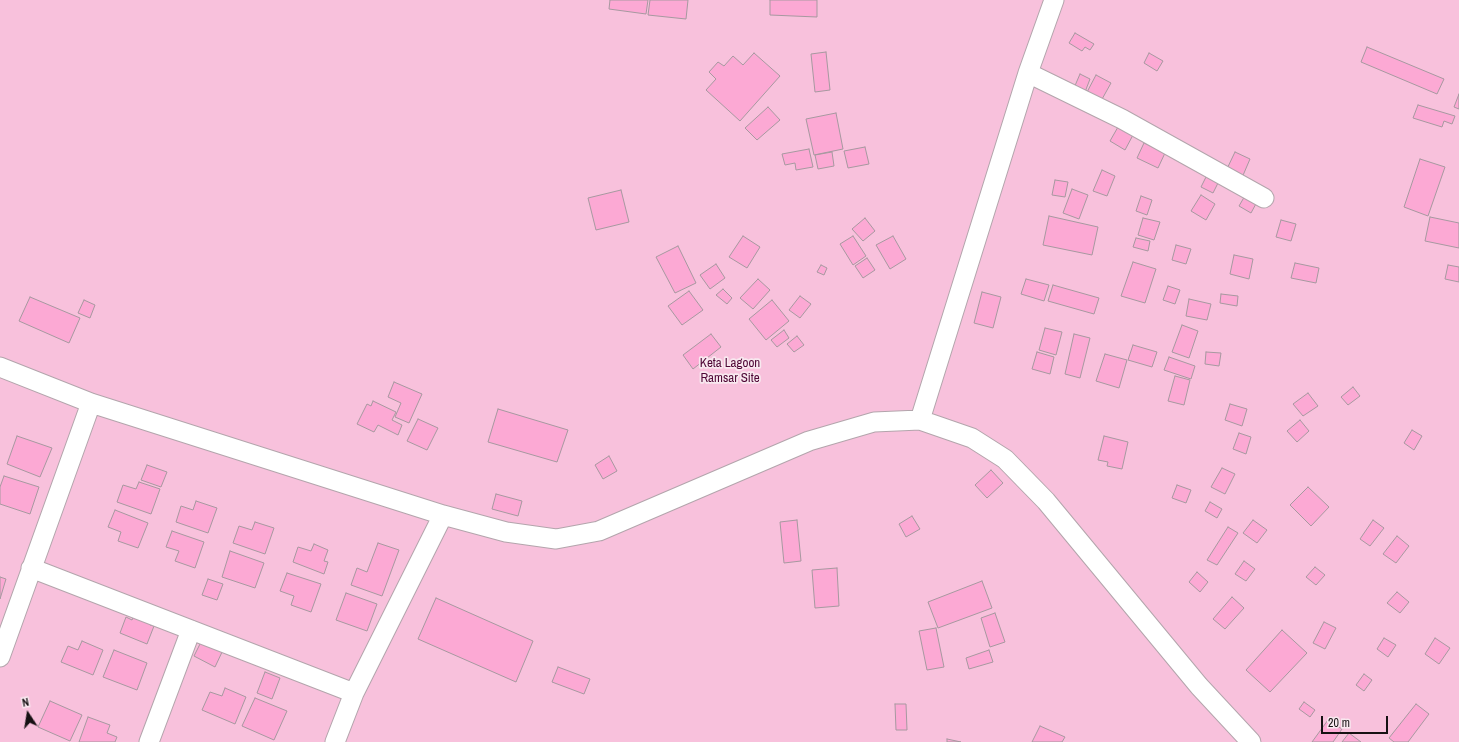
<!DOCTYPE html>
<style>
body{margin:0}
#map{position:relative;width:1459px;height:742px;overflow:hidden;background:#f8e8ef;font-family:"Archivo Narrow",sans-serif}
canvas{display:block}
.north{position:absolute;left:8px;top:694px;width:40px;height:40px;-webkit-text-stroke:3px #f8e8ef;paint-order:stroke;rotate:348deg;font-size:11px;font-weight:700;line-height:16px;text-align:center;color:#161113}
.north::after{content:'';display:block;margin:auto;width:14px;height:18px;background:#161113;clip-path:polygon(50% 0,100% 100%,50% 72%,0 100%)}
.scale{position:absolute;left:1321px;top:716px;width:67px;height:18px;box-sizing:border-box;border:2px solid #161113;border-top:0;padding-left:5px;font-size:12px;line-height:14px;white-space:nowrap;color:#161113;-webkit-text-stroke:3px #f8e8ef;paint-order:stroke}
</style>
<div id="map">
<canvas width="1459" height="742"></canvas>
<div class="north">N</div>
<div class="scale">20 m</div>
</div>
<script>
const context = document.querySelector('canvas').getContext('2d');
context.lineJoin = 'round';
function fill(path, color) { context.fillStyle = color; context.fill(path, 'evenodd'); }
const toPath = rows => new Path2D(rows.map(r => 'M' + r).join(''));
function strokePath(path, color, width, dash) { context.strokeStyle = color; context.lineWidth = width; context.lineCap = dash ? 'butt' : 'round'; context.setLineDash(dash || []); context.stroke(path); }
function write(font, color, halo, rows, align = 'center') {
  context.font = font + ' "Archivo Narrow",sans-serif'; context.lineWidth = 3.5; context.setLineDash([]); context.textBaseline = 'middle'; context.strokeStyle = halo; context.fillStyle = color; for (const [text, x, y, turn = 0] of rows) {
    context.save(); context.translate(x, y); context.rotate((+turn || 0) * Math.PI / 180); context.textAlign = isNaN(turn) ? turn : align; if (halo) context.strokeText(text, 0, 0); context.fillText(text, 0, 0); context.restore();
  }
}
fill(toPath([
 [0,0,1459,0,1459,742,0,742]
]), '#f8c1dc');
const building = toPath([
 [610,0,648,0,646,14,609,9,610,0],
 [650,0,688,0,686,19,648,15,650,0],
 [770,0,817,0,817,17,770,15,770,0],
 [1075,33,1094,44,1090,50,1085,47,1082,51,1069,43,1075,33],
 [1367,47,1444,79,1437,94,1361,62,1367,47],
 [826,52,830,90,815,92,811,54,826,52],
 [754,53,780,76,740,121,706,90,716,79,709,72,718,62,724,66,733,56,743,65,754,53],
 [1149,53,1163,61,1157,71,1144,63,1149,53],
 [1080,74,1090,79,1085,92,1074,88,1080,74],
 [1096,75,1111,83,1101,101,1086,94,1096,75],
 [1459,94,1459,109,1454,107,1459,94],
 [1418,105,1455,116,1452,124,1444,121,1442,127,1413,118,1418,105],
 [768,107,780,120,757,140,745,128,768,107],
 [836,113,843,149,814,155,806,119,836,113],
 [1118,127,1133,135,1125,150,1110,141,1118,127],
 [1144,143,1165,153,1158,168,1137,158,1144,143],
 [865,147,869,164,848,168,844,151,865,147],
 [809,149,813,167,796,170,795,163,785,165,782,154,809,149],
 [832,152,834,166,818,169,815,155,832,152],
 [1235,152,1250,159,1241,180,1225,173,1235,152],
 [1420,159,1445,167,1428,216,1404,207,1420,159],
 [1102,170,1115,176,1107,196,1093,191,1102,170],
 [1207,175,1219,181,1213,193,1201,187,1207,175],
 [1055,180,1068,182,1065,197,1052,195,1055,180],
 [1072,189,1088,195,1079,219,1063,213,1072,189],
 [621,190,629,222,596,230,588,198,621,190],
 [1246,194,1258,200,1251,213,1239,206,1246,194],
 [1201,195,1215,204,1206,220,1191,211,1201,195],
 [1141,196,1152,200,1147,215,1136,211,1141,196],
 [1049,216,1098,227,1092,255,1043,245,1049,216],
 [1430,217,1459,223,1459,248,1425,241,1430,217],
 [865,218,875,231,863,241,852,229,865,218],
 [1143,218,1160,222,1154,240,1138,235,1143,218],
 [1281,220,1296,224,1291,241,1276,237,1281,220],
 [743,236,760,247,747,268,729,257,743,236],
 [853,236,866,256,853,265,840,244,853,236],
 [893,236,906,259,890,269,876,245,893,236],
 [1136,238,1150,241,1148,251,1133,247,1136,238],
 [1176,245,1191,249,1186,264,1172,260,1176,245],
 [678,246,696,283,675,293,656,257,678,246],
 [1234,255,1253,259,1249,279,1230,274,1234,255],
 [867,258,875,270,863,278,855,266,867,258],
 [1133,262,1156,269,1145,303,1121,296,1133,262],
 [1295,263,1319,268,1316,283,1291,278,1295,263],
 [716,264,725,278,710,289,700,275,716,264],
 [821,265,827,268,824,275,817,272,821,265],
 [1448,265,1459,267,1459,282,1445,279,1448,265],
 [758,279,770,290,753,309,740,298,758,279],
 [1026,279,1049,285,1044,301,1021,294,1026,279],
 [1053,285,1099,298,1094,314,1048,301,1053,285],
 [1168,286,1180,290,1175,304,1163,300,1168,286],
 [723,289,732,298,727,304,716,295,723,289],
 [689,291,703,310,682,325,668,306,689,291],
 [982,292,1001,297,993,328,974,323,982,292],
 [1221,294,1238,296,1237,306,1220,303,1221,294],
 [800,296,811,304,800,318,789,310,800,296],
 [30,297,80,318,69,343,19,321,30,297],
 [1189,299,1211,304,1207,320,1186,316,1189,299],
 [84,300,95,305,90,318,78,313,84,300],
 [772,300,789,321,766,340,749,319,772,300],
 [1182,325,1198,331,1189,358,1172,352,1182,325],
 [1045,328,1062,332,1056,355,1039,350,1045,328],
 [784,330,789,338,777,347,771,340,784,330],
 [711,334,721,347,693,369,683,355,711,334],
 [1074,334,1090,338,1080,378,1065,374,1074,334],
 [797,336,804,345,794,352,787,344,797,336],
 [1133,345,1157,352,1152,367,1128,360,1133,345],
 [1037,352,1054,357,1050,374,1032,369,1037,352],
 [1206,352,1221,353,1219,366,1205,364,1206,352],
 [1105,354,1127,360,1119,388,1096,381,1105,354],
 [1169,357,1195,366,1191,379,1164,370,1169,357],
 [1175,376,1190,380,1184,405,1168,401,1175,376],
 [394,382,422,394,409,423,395,417,401,403,388,397,394,382],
 [1353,387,1360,396,1348,405,1341,397,1353,387],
 [1308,393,1318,406,1303,416,1293,404,1308,393],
 [373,401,396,412,392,420,402,425,398,435,378,425,374,432,357,424,367,404,371,406,373,401],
 [1230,404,1247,409,1242,426,1225,420,1230,404],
 [498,409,568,430,557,462,488,442,498,409],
 [418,419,438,428,427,450,407,441,418,419],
 [1300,420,1309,431,1297,442,1287,431,1300,420],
 [1412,430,1422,436,1414,450,1404,443,1412,430],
 [1239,433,1251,437,1246,454,1233,449,1239,433],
 [17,436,52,448,40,477,7,464,17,436],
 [1104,436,1128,442,1122,469,1107,466,1108,462,1098,460,1104,436],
 [609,456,617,471,603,479,595,465,609,456],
 [147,465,167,472,161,487,141,480,147,465],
 [1222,468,1235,474,1225,494,1211,487,1222,468],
 [991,470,1003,483,987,498,975,485,991,470],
 [4,476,39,487,30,514,0,504,0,487,4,476],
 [139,482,160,489,151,514,117,502,123,485,136,489,139,482],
 [1177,485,1191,490,1186,503,1172,498,1177,485],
 [1308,487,1329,507,1311,526,1290,505,1308,487],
 [496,494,522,501,518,516,492,509,496,494],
 [196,501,217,508,208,533,176,522,181,506,193,510,196,501],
 [1210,502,1222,509,1217,518,1205,511,1210,502],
 [115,510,148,523,138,548,118,541,121,532,108,527,115,510],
 [912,516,920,529,906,537,899,524,912,516],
 [797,520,801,561,784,563,780,522,797,520],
 [1253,520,1267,530,1257,543,1243,533,1253,520],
 [1373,520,1384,528,1370,546,1360,539,1373,520],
 [255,522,274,528,265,554,233,543,239,526,252,530,255,522],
 [1228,527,1238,533,1217,565,1207,560,1228,527],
 [172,531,204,542,195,568,175,561,179,551,166,547,172,531],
 [1397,536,1409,546,1396,563,1383,554,1397,536],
 [378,543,399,550,382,596,351,585,357,568,367,572,378,543],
 [314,544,328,550,324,561,328,562,324,574,293,562,298,547,311,551,314,544],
 [230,551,264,563,255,588,222,577,230,551],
 [1244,561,1255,569,1246,581,1235,574,1244,561],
 [1315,567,1325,575,1316,585,1306,577,1315,567],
 [837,568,839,606,815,608,812,570,837,568],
 [1197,572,1208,582,1200,592,1189,582,1197,572],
 [287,573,321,584,311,612,291,605,294,596,280,591,287,573],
 [0,577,6,579,0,599,0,577],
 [208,579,223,584,217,600,202,595,208,579],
 [982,581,992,608,938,628,928,602,982,581],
 [1397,592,1409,602,1400,613,1387,603,1397,592],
 [346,593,377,604,367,631,336,620,346,593],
 [1232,597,1244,608,1225,629,1213,619,1232,597],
 [436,598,533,641,516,682,418,639,436,598],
 [135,613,152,619,150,625,154,626,147,644,120,633,126,617,132,620,135,613],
 [995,613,1005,642,990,647,981,618,995,613],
 [1324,622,1336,628,1325,649,1313,643,1324,622],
 [936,628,944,667,927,670,919,631,936,628],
 [1282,630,1307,653,1270,692,1246,670,1282,630],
 [1384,638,1396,645,1388,657,1377,649,1384,638],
 [1435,638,1450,648,1439,664,1425,654,1435,638],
 [202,640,223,650,215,667,194,656,202,640],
 [82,641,103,650,93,675,61,662,68,646,78,650,82,641],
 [114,650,147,663,137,690,103,677,114,650],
 [989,650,993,662,969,669,966,658,989,650],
 [558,667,590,679,584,694,552,682,558,667],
 [265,672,280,678,272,699,257,693,265,672],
 [1364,674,1372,680,1364,691,1356,685,1364,674],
 [225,688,246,697,235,724,202,710,210,692,222,696,225,688],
 [255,698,287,711,274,740,242,726,255,698],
 [50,701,82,715,70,741,38,727,50,701],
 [1304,702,1315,710,1310,717,1299,709,1304,702],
 [895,704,906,704,907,730,896,730,895,704],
 [1416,704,1429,714,1408,742,1394,742,1389,738,1416,704],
 [88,717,110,725,107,733,117,737,115,742,79,742,88,717],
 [1328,720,1342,729,1333,742,1312,742,1328,720],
 [1040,726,1065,737,1062,742,1032,742,1040,726],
 [1349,733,1361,742,1342,742,1349,733],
 [947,739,961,742,947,742,947,739]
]);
fill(building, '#fca9d4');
strokePath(building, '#a799a0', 1);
const street = toPath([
 [1028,73,1122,119,1264,198],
 [0,367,91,403,443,515,506,532,556,539,599,531,809,441,874,422,920,420,972,438,1005,459,1046,501,1199,686,1251,742],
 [920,420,1028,73,1054,0],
 [31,568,354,693],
 [0,657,91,403],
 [149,742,191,630],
 [335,742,354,693,443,515]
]);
strokePath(street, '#b3a5ac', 21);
strokePath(street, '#fff', 19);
write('13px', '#4e0635', '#f8e8ef', [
 ["Keta Lagoon",730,364],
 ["Ramsar Site",730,379]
]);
</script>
